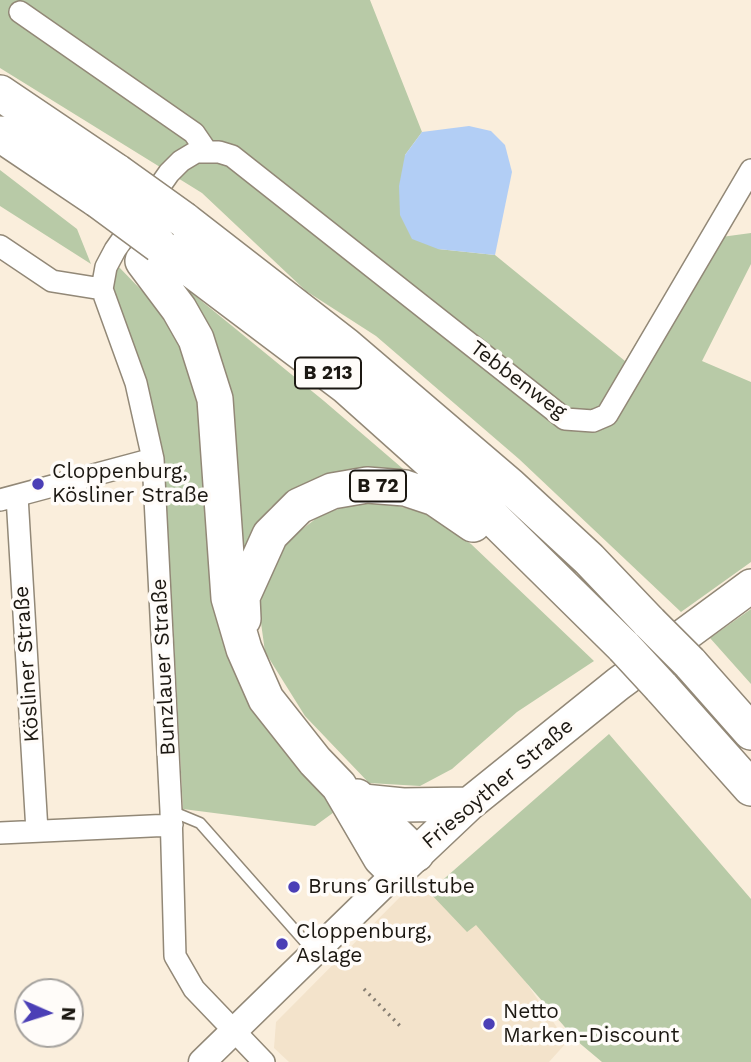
<!DOCTYPE html>
<meta charset="utf-8">
<style>
body{margin:0}
#map{position:relative;width:751px;height:1062px;overflow:hidden;background:#faeedc;font-family:"Work Sans",sans-serif}
canvas{display:block}
.north{position:absolute;left:14px;top:978px;width:70px;height:70px;box-sizing:border-box;background:#fffcf9;border:2px solid #a4a19d;border-radius:50%;rotate:93deg;font-size:19px;font-weight:700;line-height:28px;text-align:center;color:#1c1812}
.north::after{content:'';display:block;margin:auto;width:24px;height:32px;background:#4b3fb6;clip-path:polygon(50% 0,100% 100%,50% 72%,0 100%)}
</style>
<div id="map">
<canvas width="751" height="1062"></canvas>
<div class="north">N</div>
</div>
<script>
const context = document.querySelector('canvas').getContext('2d');
context.lineJoin = 'round';
function fill(path, color) { context.fillStyle = color; context.fill(path, 'evenodd'); }
const toPath = rows => new Path2D(rows.map(r => 'M' + r).join(''));
function strokePath(path, color, width, dash) { context.strokeStyle = color; context.lineWidth = width; context.lineCap = dash ? 'butt' : 'round'; context.setLineDash(dash || []); context.stroke(path); }
function write(font, color, halo, rows, align = 'center') {
  context.font = font + ' "Work Sans",sans-serif'; context.lineWidth = 7; context.setLineDash([]); context.textBaseline = 'middle'; context.strokeStyle = halo; context.fillStyle = color; for (const [text, x, y, turn = 0] of rows) {
    context.save(); context.translate(x, y); context.rotate((+turn || 0) * Math.PI / 180); context.textAlign = isNaN(turn) ? turn : align; if (halo) context.strokeText(text, 0, 0); context.fillText(text, 0, 0); context.restore();
  }
}
fill(toPath([
 [415,882,495,937,567,1042,549,1062,289,1062,274,1048,276,1022]
]), '#f3e3cb');
fill(toPath([
 [0,0,370,0,422,132,405,155,438,249,495,255,625,361,699,240,751,233,751,264,702,361,751,382,751,562,681,612,519,459,376,336,306,291,202,193,0,68],
 [0,170,77,229,91,264,0,206],
 [116,264,185,335,195,365,218,603,341,807,315,826,183,809,164,458,147,382,111,289],
 [188,290,324,401,416,480,292,494,271,507,257,524,240,559,183,294],
 [372,499,424,513,471,544,594,661,517,712,452,769,420,786,369,783,305,716,265,652,259,608,270,568,288,540,322,514],
 [751,609,751,684,710,638],
 [609,734,751,899,751,1062,602,1062,577,1041,476,925,467,932,429,892]
]), '#b8caa7');
fill(toPath([
 [469,126,491,131,505,145,512,172,495,255,438,249,412,239,400,215,399,186,405,155,422,132]
]), '#b2cef5');
const service = toPath([
 [171,811,200,823,314,952]
]);
const minor = toPath([
 [20,12,194,133,207,152],
 [0,246,52,281,102,289],
 [102,289,106,267,115,250,169,173,181,161,196,152,219,152,232,156,565,419,593,421,607,415,751,170],
 [102,289,136,383,153,459,171,811,175,956,194,989,264,1062],
 [17,496,37,831],
 [0,500,153,459],
 [0,833,172,825]
]);
const tertiary = toPath([
 [202,1062,396,873]
]);
const primary = toPath([
 [363,801,403,805,469,804],
 [396,873,469,804,618,684,751,586]
]);
const trunk = toPath([
 [0,93,117,172],
 [0,134,98,200],
 [184,220,345,345,510,486,589,559,650,623],
 [159,245,346,386,487,512,624,647],
 [143,261,179,309,196,339,215,399,229,598,244,649,266,699,315,761,339,786,381,858,396,873],
 [243,619,242,597,270,535,299,506,332,491,367,485,405,488,435,498,473,524],
 [690,663,751,732],
 [661,687,751,788],
 [357,797,416,854]
]);
strokePath(service, '#928877', 13);
strokePath(minor, '#928877', 24);
strokePath(tertiary, '#928877', 29);
strokePath(primary, '#928877', 36);
strokePath(trunk, '#928877', 38);
strokePath(toPath([
 [364,989,403,1029]
]), '#867e72', 3.5, [2, 5]);
strokePath(service, '#fff', 10);
strokePath(minor, '#fff', 21);
strokePath(tertiary, '#fff', 26);
strokePath(primary, '#fff', 33);
strokePath(trunk, '#fff', 35);
const trunkBridge = toPath([
 [117,172,184,220],
 [98,200,159,245],
 [650,623,690,663],
 [624,647,661,687]
]);
strokePath(trunkBridge, '#928877', 38, []);
strokePath(trunkBridge, '#fff', 35);
for (const [x, y, r, color] of [
 [38,484,7,"#4b3fb6"],
 [294,887,7,"#4b3fb6"],
 [282,944,7,"#4b3fb6"],
 [489,1024,7,"#4b3fb6"]
]) { const dot = new Path2D(); dot.arc(x, y, r, 0, 2 * Math.PI); context.fillStyle = color; context.fill(dot); strokePath(dot, '#fffcf9', 2.5); }
for (const [x, y, w] of [
 [328,373,66],
 [378,486,56]
]) { const box = new Path2D(); box.roundRect(x - w / 2, y - 15.5, w, 31, 5); context.fillStyle = '#fffcf9'; context.fill(box); strokePath(box, '#1c1812', 2); }
write('bold 19px', '#1c1812', null, [
 ["B 213",328,373],
 ["B 72",378,486]
]);
write('21px', '#1c1812', '#fffcf9', [
 ["Tebbenweg",518,380,37],
 ["Kösliner Straße",27,664,-94],
 ["Bunzlauer Straße",164,667,-93],
 ["Friesoyther Straße",498,784,-40]
]);
write('21px', '#1c1812', '#fffcf9', [
 ["Cloppenburg,",52,472],
 ["Kösliner Straße",52,496],
 ["Bruns Grillstube",308,887],
 ["Cloppenburg,",296,932],
 ["Aslage",296,956],
 ["Netto",503,1012],
 ["Marken-Discount",503,1036]
], 'left');
</script>
